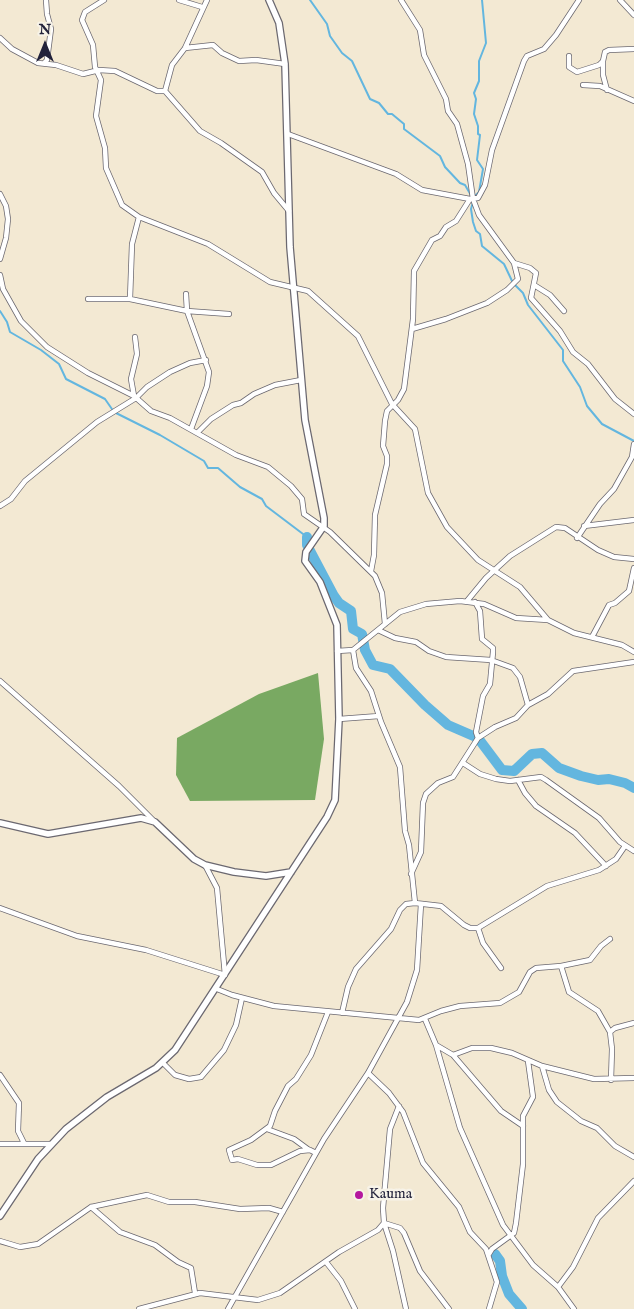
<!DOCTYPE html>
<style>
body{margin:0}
#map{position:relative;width:634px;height:1309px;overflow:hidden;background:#f3e9d3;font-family:"IM FELL English",serif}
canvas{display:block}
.north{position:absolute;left:20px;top:20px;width:50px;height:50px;-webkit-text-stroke:4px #f7f3e8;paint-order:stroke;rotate:0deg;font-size:14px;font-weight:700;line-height:20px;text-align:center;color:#22223b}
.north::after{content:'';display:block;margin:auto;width:18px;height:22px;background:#22223b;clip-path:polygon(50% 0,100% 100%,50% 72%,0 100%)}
</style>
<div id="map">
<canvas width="634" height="1309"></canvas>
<div class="north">N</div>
</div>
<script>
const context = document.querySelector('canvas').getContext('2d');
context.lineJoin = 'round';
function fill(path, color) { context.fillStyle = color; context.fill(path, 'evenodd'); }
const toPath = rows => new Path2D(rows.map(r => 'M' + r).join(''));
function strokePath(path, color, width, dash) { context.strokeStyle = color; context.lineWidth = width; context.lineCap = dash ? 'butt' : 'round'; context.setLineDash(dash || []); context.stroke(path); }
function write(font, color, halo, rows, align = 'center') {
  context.font = font + ' "IM FELL English",serif'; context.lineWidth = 5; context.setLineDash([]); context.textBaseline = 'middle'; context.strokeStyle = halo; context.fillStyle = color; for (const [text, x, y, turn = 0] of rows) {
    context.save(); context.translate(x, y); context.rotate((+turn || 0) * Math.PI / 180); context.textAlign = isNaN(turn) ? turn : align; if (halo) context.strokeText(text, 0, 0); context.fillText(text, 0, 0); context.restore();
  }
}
fill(toPath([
 [318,673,324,739,315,800,190,801,176,775,177,738,259,694]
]), '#79a962');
strokePath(toPath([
 [310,0,327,24,330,36,342,53,352,61,370,99,379,103,388,114,392,114,404,124,404,129,440,156,445,167,460,183,465,185,472,197],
 [475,196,479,192,483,169,477,160,480,135,478,134,478,126,474,114,476,99,474,93,479,81,479,61,486,43,482,0],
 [473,202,471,209,473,222,476,231,480,234,482,246,504,264,513,283,523,293,528,305,563,350,563,361,580,387,587,406,602,424,634,441],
 [0,311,7,322,10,332,41,350,59,364,66,379,105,399,114,412,160,435,204,461,208,468,218,468,240,487,262,499,266,506,307,537]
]), '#63b6df', 2);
strokePath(toPath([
 [307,537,307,545,334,596,339,603,351,611,353,629,362,634,365,650,373,665,390,669,425,705,448,725,478,738,502,770,514,771,532,754,542,753,559,768,581,776,598,780,609,779,625,783,634,788],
 [495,1254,500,1261,502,1276,509,1294,522,1309]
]), '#63b6df', 10);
const minor = toPath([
 [104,0,85,12,82,20,93,45,95,67,101,80,96,116,105,148,106,168,122,205,139,217,208,244,270,282,308,291,358,336,392,404,415,429,428,493,447,527,478,560,520,587,548,620],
 [179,0,202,7],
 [401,0,420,30,424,55,446,99,448,111,457,124,468,164,473,199,479,215,514,263,518,279,507,290,487,303,446,319,412,329],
 [620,0,634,15],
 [0,38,12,49,38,63,56,65,83,74,99,70,115,71,157,91,165,91,172,65,185,48,207,0],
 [185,48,213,45,222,53,239,61,256,60,285,64],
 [569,56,569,67,577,72,599,65,603,61,605,52,609,50,634,49],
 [603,61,603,75,607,90],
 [44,63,47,60,51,29,47,14,46,0],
 [583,85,600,86,634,101],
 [165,91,200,131,221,143,262,172,274,193,289,211],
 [288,134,396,174,422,190,470,199,478,198,485,185,492,150,524,61,527,56,544,49,556,35,579,0],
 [0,194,6,206,8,219,6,238,0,259],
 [514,263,530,268,536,273,531,298,560,331,573,352,588,364,615,399,634,414],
 [0,275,3,289,21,321,47,347,88,373,134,396,151,411,170,418,236,455,268,467,291,486,302,499,304,514,330,532,375,576,382,593,385,624],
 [534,285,550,295,564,311],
 [186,294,187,311,209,372,207,386,191,429],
 [88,299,130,299,187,311,229,314],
 [130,299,132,244,139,217],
 [134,396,131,379,137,354,135,337],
 [197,433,211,419,233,405,241,403,254,394,275,385,301,380],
 [0,506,11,499,25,481,97,422,136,398,147,387,170,372,190,363,206,360],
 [584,526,634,520],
 [577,538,600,504,614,489,632,457,634,444],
 [371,571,374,555,375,515,387,464,387,456,383,446,385,421,387,411,398,400,404,389,413,319,414,271,432,240,440,236,446,227,456,221,470,199],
 [467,601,486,578,510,556,556,527,565,528,598,550,614,557,634,559],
 [475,602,480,611,482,639,493,648,493,652,490,684,483,696,476,732,478,738],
 [378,630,395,638,416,642,429,651,446,657,491,660,513,668,520,677,528,705],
 [592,637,609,605,615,603,629,591,634,568],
 [353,650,356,668,371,691,381,722,400,767,405,831,409,845,415,903],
 [337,651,353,650,400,612,426,604,460,601,484,604,516,618,548,620,574,633,622,645,634,652],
 [0,681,119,786,154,821],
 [339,719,379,716],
 [463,763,480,774,496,779,510,781,541,777,546,780,599,818,620,842,634,851],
 [518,780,525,793,536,806,575,833,606,866],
 [411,874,421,852,423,803,426,794,438,783,453,777,478,738,495,727,516,718,528,705,548,694,573,671,634,662],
 [0,908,77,936,146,950,225,975,217,888,205,865],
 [478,928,547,886,599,870,616,859,625,846],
 [217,989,232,995,274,1006,419,1020,441,1011,460,1006,500,1003,519,992,530,972,536,968,561,966],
 [342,1013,348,987,356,969,391,929,400,910,406,904,415,903,441,906,464,925,470,928,478,928,483,943,501,968],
 [425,1019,436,1045,453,1055,501,1111,523,1126],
 [610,1032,598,1011,569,992,561,966,590,960,601,946,610,939],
 [436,1045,460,1128,503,1225,533,1265,558,1287,574,1309],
 [453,1055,472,1048,491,1048,512,1053,542,1066,594,1079,634,1078],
 [163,1063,175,1075,189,1079,201,1077,224,1050,236,1025,242,998],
 [542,1066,549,1090,557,1102,581,1121,597,1128,615,1146,634,1157],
 [368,1073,389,1093,403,1112,423,1163,459,1207,470,1232,486,1249,497,1282,489,1309],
 [0,1075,19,1103,18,1131,24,1143],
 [611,1080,612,1049,610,1032,615,1028,634,1023],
 [399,1106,390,1129,383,1208,384,1223,393,1251,406,1309],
 [267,1129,294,1139,309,1150],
 [0,1144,50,1144],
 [316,1153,310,1150,300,1151,271,1165,257,1165,238,1159,232,1160,229,1150,251,1140,270,1126,275,1111,288,1086,296,1079,311,1055,328,1012],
 [91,1207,120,1232,155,1245,178,1262,191,1268,195,1293],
 [0,1241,20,1247,38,1244,91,1207,147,1195,169,1202,195,1202,240,1209,269,1208,283,1212],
 [489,1254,492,1249,514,1233,516,1223,523,1164,523,1116,533,1097,528,1061],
 [326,1262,341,1281,355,1309],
 [558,1287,573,1267,598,1218,634,1181],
 [139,1309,200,1293,258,1300,280,1293,339,1252,378,1230,384,1223,400,1228,404,1233,420,1271,449,1309],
 [228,1309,324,1139,368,1073,407,1002,417,970,421,904]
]);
const tertiary = toPath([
 [0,823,48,834,141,818,155,822,194,859,205,865,234,872,266,876,291,872],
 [0,1216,38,1159,66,1129,107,1097,156,1068,175,1050,327,817,335,800,339,719,337,625,320,582,305,561,306,552,324,526,324,518,305,420,290,247,285,64,279,23,269,0]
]);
strokePath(minor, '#6b6870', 6);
strokePath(tertiary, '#6b6870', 8);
strokePath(minor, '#fff', 4.5);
strokePath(tertiary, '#fff', 5.5);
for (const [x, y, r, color] of [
 [359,1195,5,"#b5179e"]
]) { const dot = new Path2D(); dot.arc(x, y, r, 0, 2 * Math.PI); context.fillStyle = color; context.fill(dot); strokePath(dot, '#f7f3e8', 2); }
write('15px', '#22223b', '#f7f3e8', [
 ["Kauma",369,1195]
], 'left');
</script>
